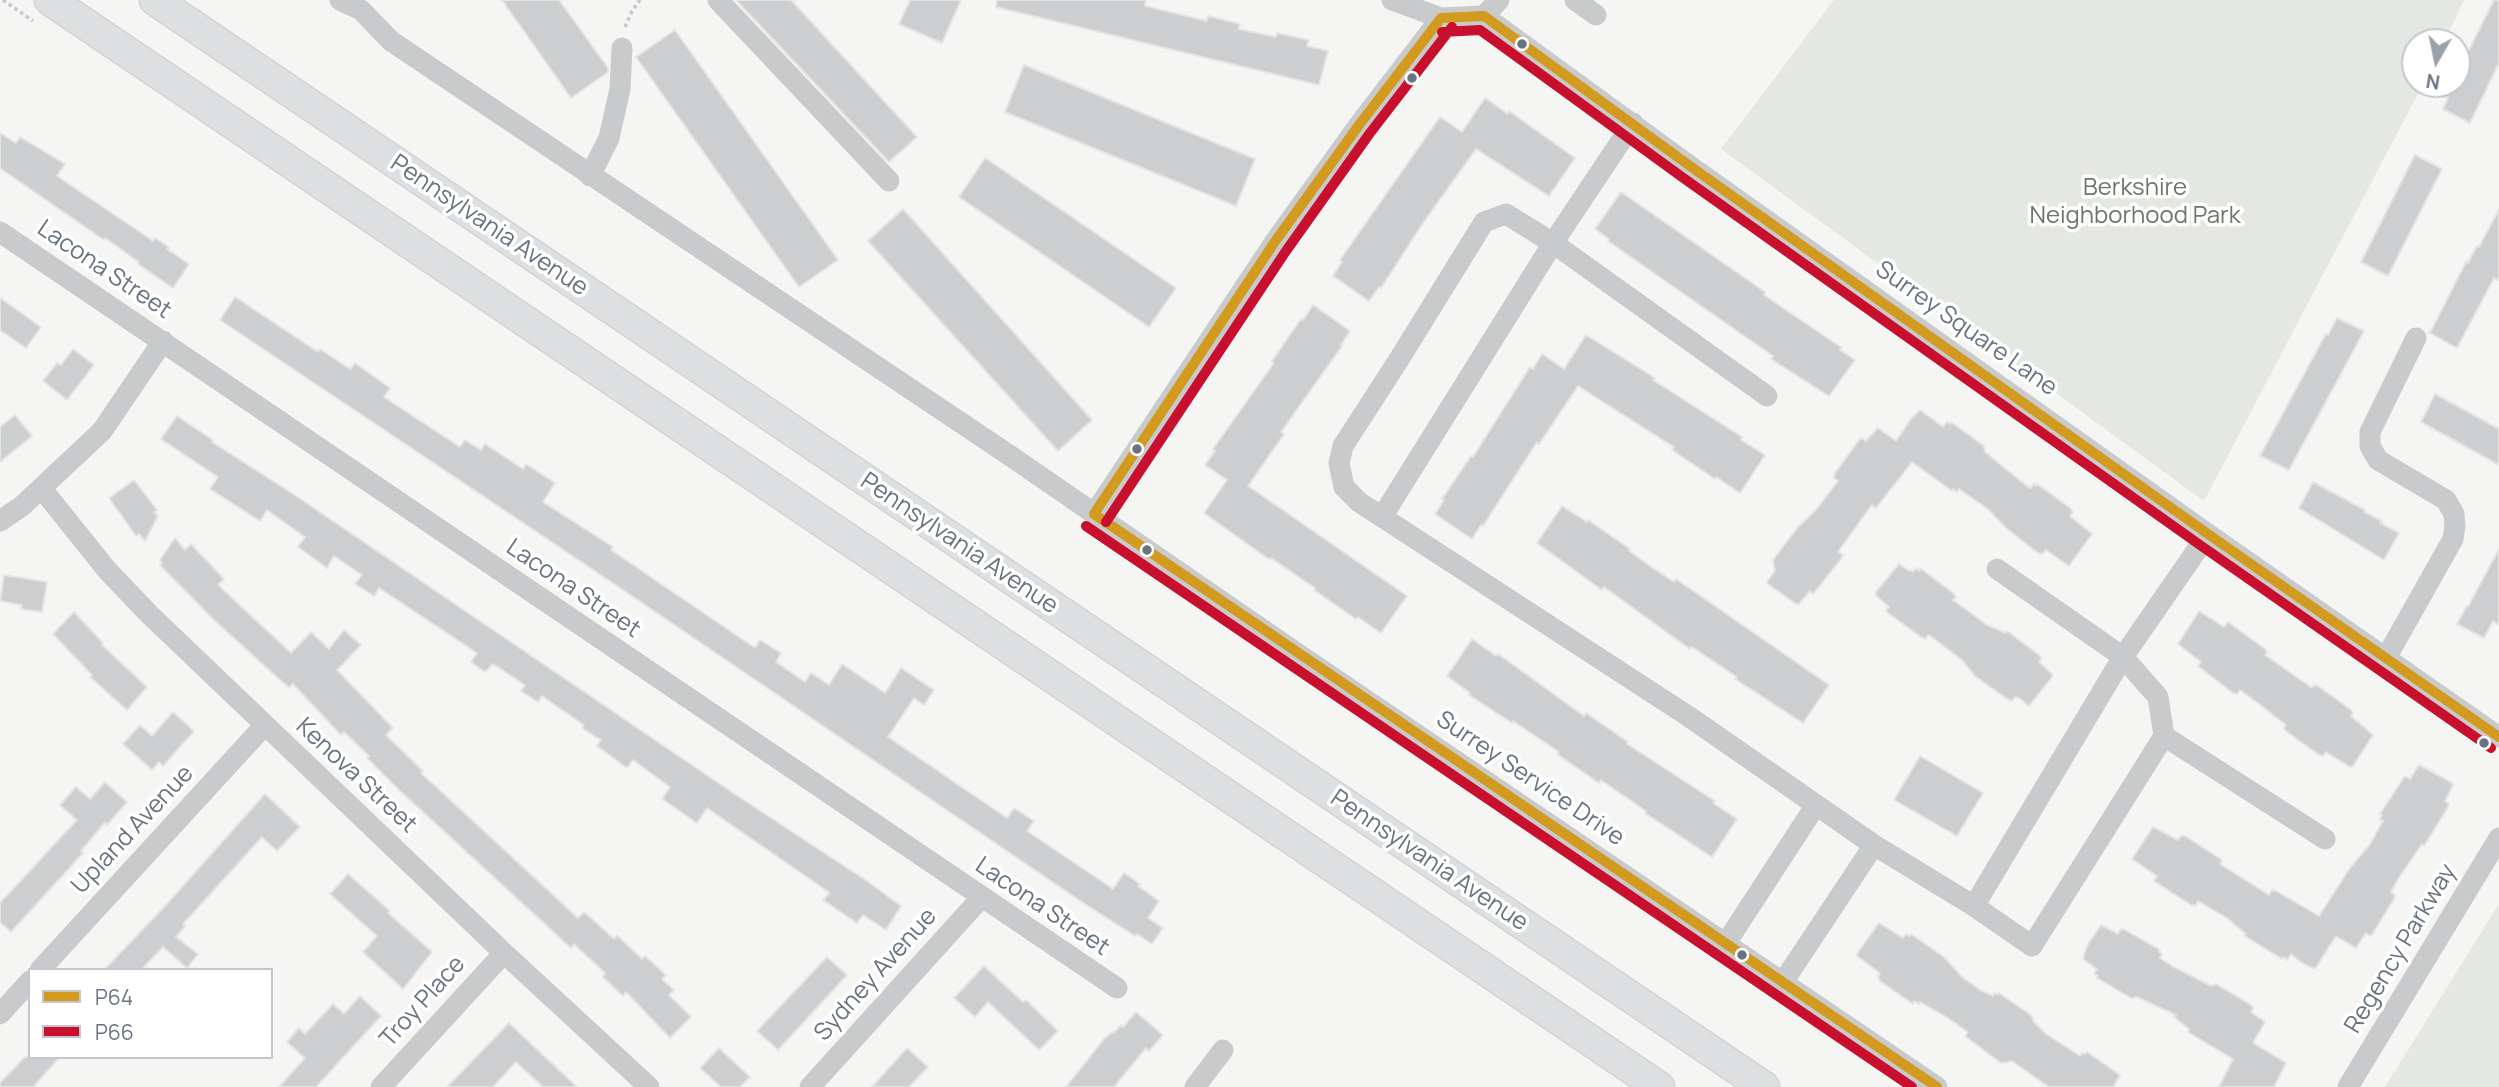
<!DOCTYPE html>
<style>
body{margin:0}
#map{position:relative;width:2499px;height:1087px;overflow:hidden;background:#f5f5f4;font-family:Manrope,sans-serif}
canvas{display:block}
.legend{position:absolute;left:28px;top:968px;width:245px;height:91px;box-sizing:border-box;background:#fff;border:2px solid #c3c7cd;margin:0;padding:9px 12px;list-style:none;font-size:21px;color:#687481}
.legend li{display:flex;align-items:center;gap:14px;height:35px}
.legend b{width:35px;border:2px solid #c3c7cd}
.north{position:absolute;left:2401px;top:28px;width:70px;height:70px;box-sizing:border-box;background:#fff;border:2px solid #c3c7cd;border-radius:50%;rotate:189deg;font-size:19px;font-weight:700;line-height:28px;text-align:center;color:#687481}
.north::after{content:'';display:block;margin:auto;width:24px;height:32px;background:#99a1a9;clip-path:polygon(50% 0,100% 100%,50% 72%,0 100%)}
</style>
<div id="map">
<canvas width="2499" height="1087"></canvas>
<ul class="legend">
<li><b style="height:9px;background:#d39a20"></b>P64</li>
<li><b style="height:9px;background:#c8102e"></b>P66</li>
</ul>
<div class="north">N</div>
</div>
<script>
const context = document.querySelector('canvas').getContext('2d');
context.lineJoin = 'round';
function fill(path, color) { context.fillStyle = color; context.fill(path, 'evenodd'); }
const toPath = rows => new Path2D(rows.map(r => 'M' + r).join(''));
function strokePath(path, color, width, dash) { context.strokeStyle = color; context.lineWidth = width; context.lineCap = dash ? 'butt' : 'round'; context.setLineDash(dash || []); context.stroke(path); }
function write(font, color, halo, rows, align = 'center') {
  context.font = font + ' Manrope,sans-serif'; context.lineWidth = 7; context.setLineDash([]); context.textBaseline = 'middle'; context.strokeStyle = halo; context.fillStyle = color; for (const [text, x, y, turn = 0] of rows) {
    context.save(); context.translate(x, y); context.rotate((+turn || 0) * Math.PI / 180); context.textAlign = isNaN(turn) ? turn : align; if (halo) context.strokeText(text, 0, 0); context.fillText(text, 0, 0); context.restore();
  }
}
fill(toPath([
 [1834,0,2464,0,2444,42,2415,42,2415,84,2423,84,2204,501,1721,149],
 [2499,904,2499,1087,2385,1087,2471,949]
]), '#e4e7e2');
const building = toPath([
 [502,0,559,0,608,68,608,72,571,98,502,0],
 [736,0,791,0,917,137,889,162,736,0],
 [910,0,961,0,942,43,899,24,910,0],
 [997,0,1146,0,1145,6,1207,21,1208,16,1240,24,1238,29,1276,37,1277,33,1309,40,1307,46,1328,51,1319,85,996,7,997,0],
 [2494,0,2499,0,2499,63,2470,123,2443,109,2448,98,2422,84,2457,84,2457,74,2494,0],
 [675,30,838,260,799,287,636,57,675,30],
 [1024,65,1255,159,1236,206,1005,112,1024,65],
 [1485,98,1508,114,1509,111,1575,158,1549,196,1476,149,1423,223,1381,288,1379,287,1369,301,1333,276,1342,262,1340,260,1440,117,1462,132,1485,98],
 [0,133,16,143,20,137,65,164,57,176,153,241,155,238,169,247,167,249,189,264,173,288,138,264,139,262,105,238,104,240,0,168,0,133],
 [2415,155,2442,169,2388,276,2361,262,2415,155],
 [985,158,1176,288,1149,327,959,197,985,158],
 [1621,192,1765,292,1764,295,1842,348,1840,350,1855,360,1829,396,1771,359,1773,356,1608,241,1609,239,1595,229,1621,192],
 [903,209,1092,420,1058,451,868,241,903,209],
 [2499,209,2499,280,2494,278,2457,348,2430,333,2466,262,2468,263,2477,246,2479,247,2499,209],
 [235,297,318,352,320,349,350,369,355,363,390,388,384,397,460,447,465,440,481,450,485,444,523,469,526,464,555,483,543,502,613,547,611,550,755,648,760,640,781,653,776,662,805,682,811,673,829,685,842,664,885,693,901,668,934,690,924,705,914,698,888,737,1007,818,1014,808,1034,821,1027,831,1113,889,1124,873,1140,884,1138,886,1159,901,1148,918,1163,928,1152,944,1137,934,1135,936,1082,902,610,581,220,320,235,297],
 [0,298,41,327,26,348,0,330,0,298],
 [1313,305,1350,331,1341,345,1342,346,1281,432,1284,434,1248,486,1407,596,1381,633,1358,617,1356,619,1314,590,1315,588,1271,558,1270,560,1204,513,1227,480,1205,465,1215,451,1213,449,1274,363,1272,361,1301,319,1303,320,1313,305],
 [2337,318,2364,331,2289,470,2260,456,2322,341,2326,334,2328,335,2337,318],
 [1586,335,1655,378,1653,380,1742,437,1741,440,1765,455,1740,493,1716,477,1715,479,1672,450,1674,447,1578,386,1539,444,1537,442,1483,526,1481,525,1472,539,1435,514,1444,500,1442,499,1471,456,1473,457,1530,367,1533,369,1542,354,1564,369,1586,335],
 [73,349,94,365,67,400,43,381,57,363,61,365,73,349],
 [2435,394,2499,429,2499,465,2421,422,2435,394],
 [1920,410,1943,427,1947,422,1950,424,1951,422,1984,446,1985,452,2027,486,2031,488,2034,483,2036,486,2037,484,2070,508,2073,512,2070,516,2092,534,2069,566,2046,550,2042,554,2038,553,2006,528,1988,509,1959,489,1957,492,1953,489,1952,491,1912,462,1876,508,1872,505,1863,517,1838,552,1843,555,1841,559,1813,594,1810,591,1799,604,1796,604,1768,584,1767,582,1775,571,1773,560,1798,527,1816,510,1838,481,1834,478,1835,473,1859,440,1862,438,1866,441,1878,428,1896,441,1911,419,1920,410],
 [15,415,32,436,0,462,0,427,15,415],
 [177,416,213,440,212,442,293,494,733,793,867,881,901,906,886,930,863,915,857,923,823,900,830,893,707,808,697,823,662,799,670,787,633,760,627,768,597,746,601,740,582,728,584,725,542,696,538,702,521,691,525,685,493,664,485,672,471,662,477,653,379,588,374,596,355,584,362,575,334,556,327,568,298,547,305,537,267,510,260,521,210,489,218,477,161,439,177,416],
 [134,480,157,510,154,512,158,516,145,541,139,534,136,536,109,498,134,480],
 [2313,482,2365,510,2364,512,2382,521,2380,523,2399,533,2384,560,2299,508,2313,482],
 [1562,506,1587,522,1588,520,1630,549,1629,551,1650,566,1674,582,1676,579,1829,685,1803,723,1735,679,1737,677,1692,647,1690,649,1604,587,1602,590,1537,543,1562,506],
 [175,538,185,550,191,544,224,579,218,585,291,653,311,632,329,649,344,630,361,645,337,670,393,728,386,735,423,771,421,773,578,918,584,912,614,939,617,935,642,959,645,956,666,975,662,979,674,990,669,995,691,1017,670,1038,626,992,623,996,603,977,605,973,574,944,571,948,398,789,367,758,369,756,344,732,341,735,293,684,289,688,214,620,160,565,162,563,160,560,175,538],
 [2499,549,2499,625,2493,621,2484,638,2457,624,2467,606,2468,607,2499,549],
 [1899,564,1909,571,1910,570,1913,572,1916,568,1919,571,1920,568,1953,593,1956,597,1953,600,1987,625,2006,633,2007,631,2039,655,2042,658,2039,662,2052,674,2052,677,2029,706,2019,698,2015,697,2012,701,2007,699,1975,676,1962,660,1932,637,1928,635,1926,639,1921,637,1888,613,1886,610,1889,607,1876,595,1876,592,1899,564],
 [4,575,47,582,42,612,21,609,22,605,0,601,4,575],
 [2199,611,2224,627,2228,622,2265,649,2267,652,2265,655,2312,688,2314,685,2318,686,2351,710,2353,713,2351,716,2373,735,2353,766,2350,767,2326,752,2323,756,2319,755,2286,731,2284,728,2286,725,2258,703,2240,690,2237,694,2233,693,2198,666,2201,662,2178,644,2199,611],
 [74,612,103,643,102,645,147,687,127,710,90,677,92,675,53,634,74,612],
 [1472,639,1496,656,1498,654,1584,716,1586,713,1628,742,1627,744,1715,801,1713,803,1737,819,1712,857,1645,813,1646,811,1601,780,1599,783,1557,754,1559,752,1513,721,1512,723,1469,695,1470,693,1447,676,1472,639],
 [173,712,194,731,163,766,159,762,152,770,123,744,140,725,152,736,173,712],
 [1920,756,1983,793,1957,836,1894,800,1920,756],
 [2419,765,2451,782,2453,785,2445,801,2449,804,2448,807,2424,846,2422,844,2398,879,2391,892,2395,895,2394,899,2373,933,2370,936,2366,933,2356,948,2336,936,2315,969,2302,963,2291,954,2287,960,2283,957,2282,959,2245,936,2246,934,2227,918,2198,901,2196,905,2191,905,2157,883,2154,881,2157,876,2132,859,2153,827,2178,840,2181,836,2185,836,2222,860,2220,864,2269,895,2272,890,2276,891,2319,916,2350,868,2370,844,2383,821,2380,819,2382,815,2380,814,2395,791,2405,776,2410,779,2419,765],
 [105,782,127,802,107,825,105,822,81,851,83,853,11,932,0,922,0,903,77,820,60,805,76,787,90,799,105,782],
 [265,794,300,827,277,851,262,837,183,924,185,926,176,937,198,954,187,968,163,947,141,970,104,970,167,904,265,794],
 [348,874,390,911,388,913,432,952,403,989,363,952,377,936,330,894,348,874],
 [1879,923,1903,938,1906,934,1910,936,1911,934,1944,957,1962,977,1980,990,1993,996,1995,993,1998,995,1999,993,2032,1016,2034,1022,2046,1034,2080,1056,2082,1053,2085,1054,2087,1052,2120,1075,2113,1087,2049,1087,2012,1061,2001,1063,1965,1036,1968,1032,1945,1016,1920,1002,1919,1004,1914,1001,1913,1004,1880,981,1878,977,1880,973,1857,956,1858,952,1879,923],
 [2101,925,2118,934,2121,929,2125,930,2160,950,2159,952,2162,954,2160,958,2172,966,2211,986,2216,984,2251,1005,2253,1008,2251,1012,2265,1022,2253,1043,2286,1063,2274,1087,2219,1087,2233,1059,2188,1032,2189,1029,2174,1017,2176,1015,2137,997,2131,998,2097,978,2098,976,2094,974,2097,969,2083,959,2087,946,2101,925],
 [827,957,847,975,778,1050,757,1031,827,957],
 [984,966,1023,1002,1026,1000,1058,1031,1039,1050,988,1002,975,1017,954,998,984,966],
 [360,996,381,1016,316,1087,279,1087,305,1058,287,1042,299,1028,305,1034,333,1004,344,1014,360,996],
 [1136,1012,1163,1035,1149,1051,1146,1048,1114,1087,1066,1087,1105,1038,1112,1032,1114,1033,1121,1025,1123,1027,1136,1012],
 [509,1023,577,1087,543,1087,516,1062,493,1087,447,1087,509,1023],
 [719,1048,750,1077,740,1087,721,1087,700,1068,719,1048],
 [907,1048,928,1067,909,1087,872,1087,907,1048],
 [25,1057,60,1057,33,1087,0,1087,0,1083,25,1057]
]);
fill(building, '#cdcecf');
strokePath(building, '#e4e4e4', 2);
const highway = toPath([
 [50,0,1659,1087],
 [155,0,1764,1087]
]);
strokePath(highway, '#d2d3d3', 33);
strokePath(toPath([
 [3,0,33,21],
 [625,27,632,11,640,0]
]), '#c7c8c9', 3.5, [3.5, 3.5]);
strokePath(toPath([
 [340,0,361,10,391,41,1012,457,1298,654,1937,1087],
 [718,0,889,181],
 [1392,0,1441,18,1484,16,1690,166,2208,534,2499,737],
 [1575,0,1596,15],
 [1484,16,1499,0],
 [590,176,609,138,620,89,622,48],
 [0,232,1117,988],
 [1767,396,1553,243,1506,214,1484,222,1398,361,1343,446,1339,463,1344,487,1359,502,1688,716,1874,845,1974,906,2032,946,2164,736],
 [42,489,107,570,149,614,504,953,649,1087],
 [1094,514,1274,243,1359,125,1441,18],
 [1382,517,1553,243,1633,123],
 [0,521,22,506,102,431,163,341],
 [1997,569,2123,657,2158,697,2164,736,2325,839],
 [2386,658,2453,539,2455,526,2454,514,2446,500,2378,460,2370,446,2370,432,2416,338],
 [1974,906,2123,657,2208,534],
 [1726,943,1816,805],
 [40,970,264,726],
 [1783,982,1874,845],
 [0,1014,30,981],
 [381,1087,504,953],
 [810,1087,981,898],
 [1195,1087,1223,1050],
 [2348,1087,2499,838]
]), '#c9cacb', 21);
strokePath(highway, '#dedfe0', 30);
strokePath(toPath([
 [1441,18,1484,16,1690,166,2208,534,2499,737],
 [1094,514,1937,1087],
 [1094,514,1274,243,1359,125,1441,18]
]), '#d39a20', 10);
strokePath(toPath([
 [1442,32,1480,30,1682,177,2200,545,2491,748],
 [1106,522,1286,251,1370,133,1452,27],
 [1086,526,1912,1087]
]), '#c8102e', 10);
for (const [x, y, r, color] of [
 [1522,44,6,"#687481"],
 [1412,78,6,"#687481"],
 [1137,449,6,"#687481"],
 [1147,550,6,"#687481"],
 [2484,743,6,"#687481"],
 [1742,955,6,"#687481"]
]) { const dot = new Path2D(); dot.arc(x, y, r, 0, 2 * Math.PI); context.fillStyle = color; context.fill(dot); strokePath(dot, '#fff', 2.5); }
write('24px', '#687966', '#fff', [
 ["Berkshire",2135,188],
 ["Neighborhood Park",2135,216]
]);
write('24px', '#687481', '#fff', [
 ["Pennsylvania Avenue",489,226,34],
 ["Lacona Street",104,270,34],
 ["Surrey Square Lane",1966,329,35],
 ["Pennsylvania Avenue",959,544,34],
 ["Lacona Street",573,589,34],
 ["Kenova Street",356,776,43],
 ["Surrey Service Drive",1530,779,34],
 ["Upland Avenue",133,830,-47],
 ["Pennsylvania Avenue",1429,861,34],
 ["Lacona Street",1042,907,34],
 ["Regency Parkway",2401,949,-59],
 ["Sydney Avenue",876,975,-48],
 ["Troy Place",423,1002,-48]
]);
</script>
